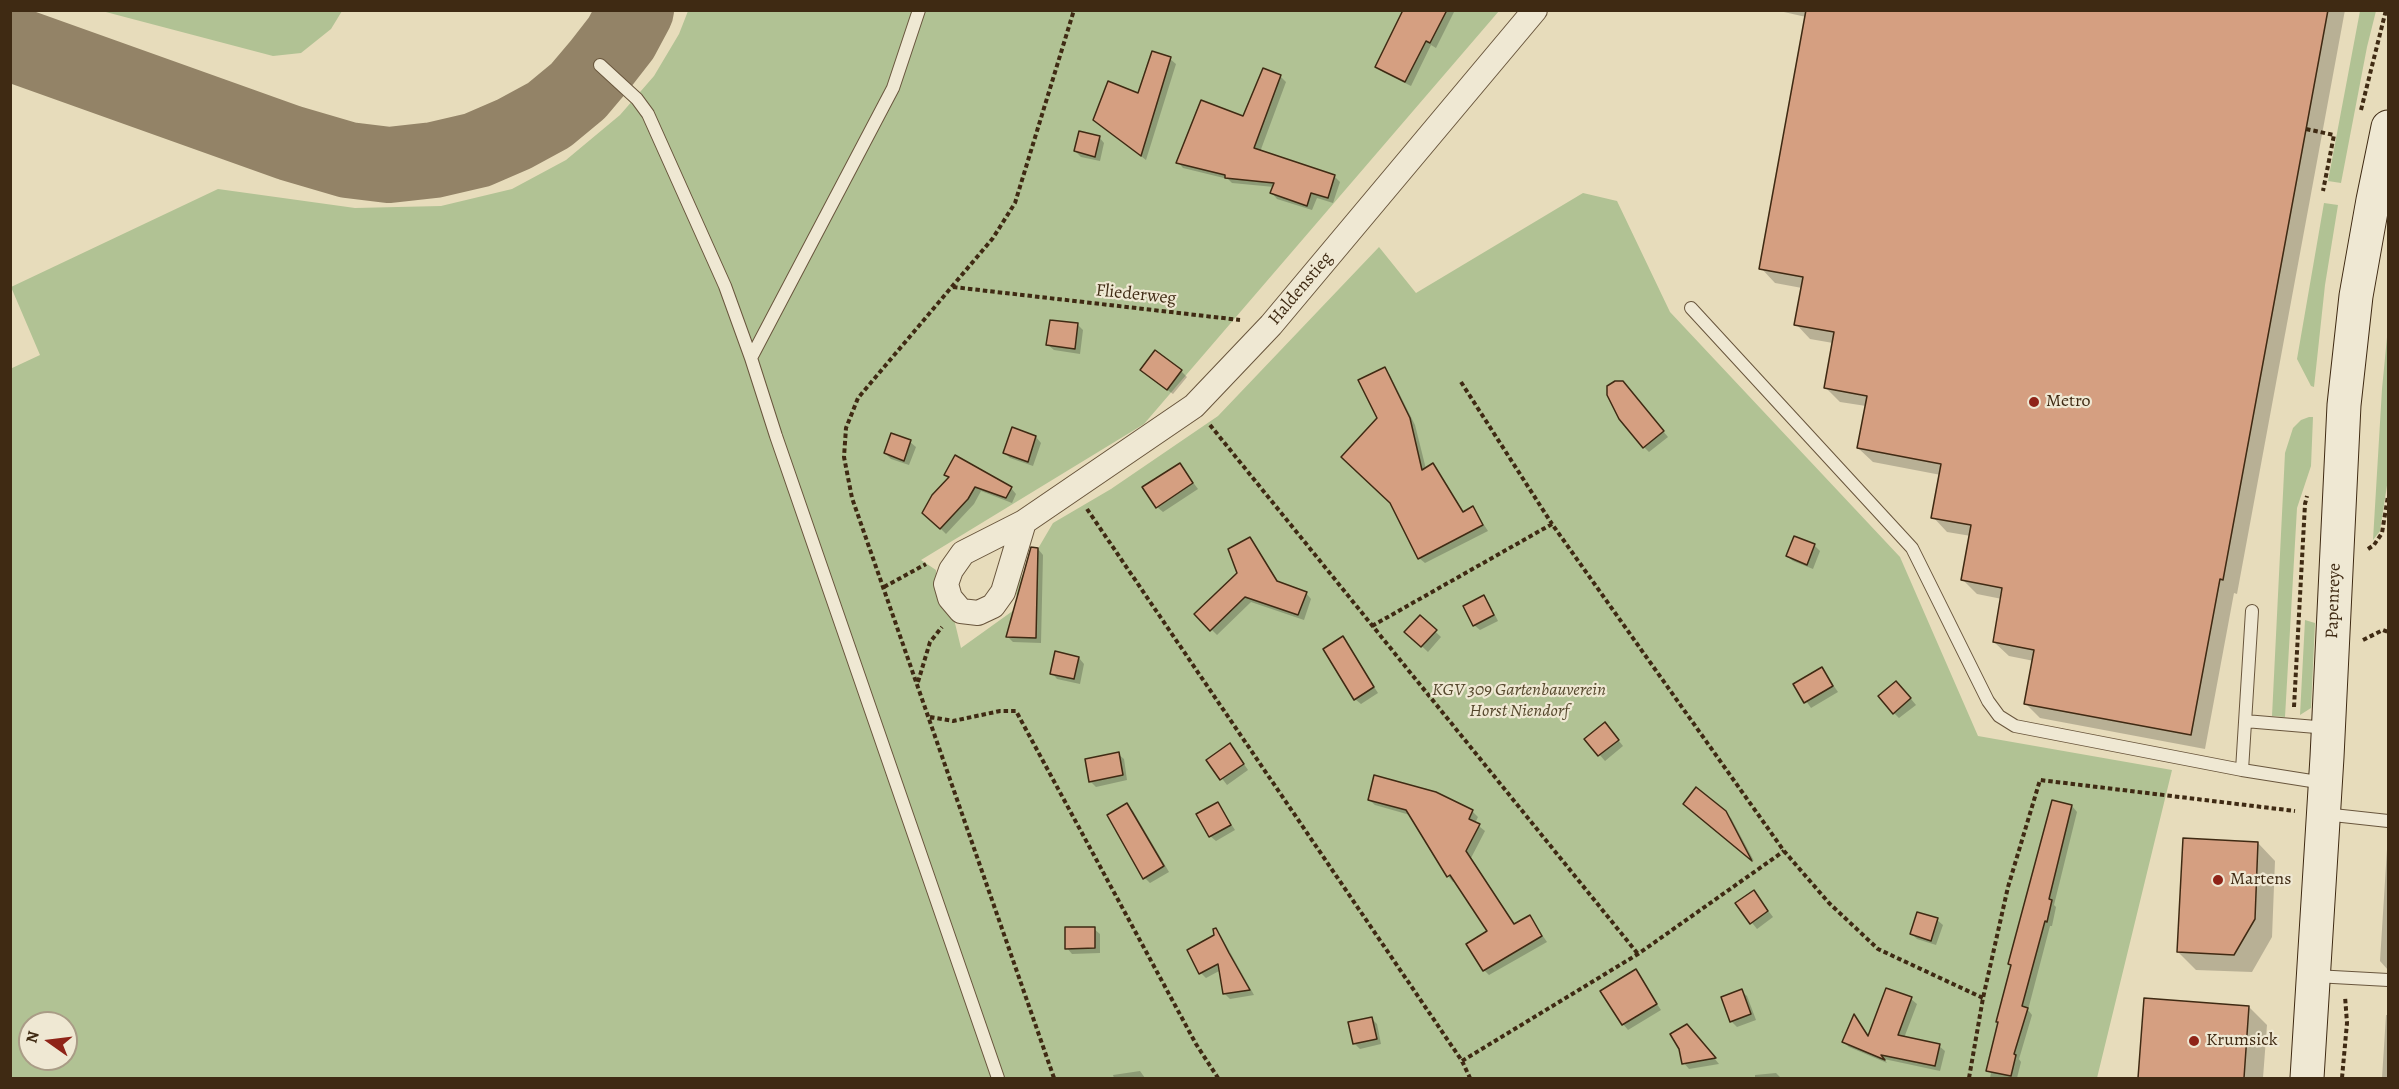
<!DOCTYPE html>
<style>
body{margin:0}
#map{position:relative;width:2399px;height:1089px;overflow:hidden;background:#e7dcbb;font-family:Alegreya,serif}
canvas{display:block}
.frame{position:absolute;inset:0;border:12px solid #3f2a13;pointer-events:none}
.north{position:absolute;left:18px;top:1011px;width:60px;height:60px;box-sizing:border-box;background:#efe8d3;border:2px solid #a99c86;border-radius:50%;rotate:284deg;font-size:16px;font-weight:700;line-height:24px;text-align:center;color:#3f2a13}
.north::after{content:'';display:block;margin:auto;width:21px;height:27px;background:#8f2418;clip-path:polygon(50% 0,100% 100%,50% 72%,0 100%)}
</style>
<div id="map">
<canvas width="2399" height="1089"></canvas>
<div class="frame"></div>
<div class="north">N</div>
</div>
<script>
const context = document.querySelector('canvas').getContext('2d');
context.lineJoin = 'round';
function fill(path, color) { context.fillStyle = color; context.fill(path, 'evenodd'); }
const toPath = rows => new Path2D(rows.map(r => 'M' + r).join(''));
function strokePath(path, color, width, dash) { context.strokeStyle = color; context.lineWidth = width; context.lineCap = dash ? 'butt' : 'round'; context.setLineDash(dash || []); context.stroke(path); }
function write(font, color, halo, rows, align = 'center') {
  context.font = font + ' Alegreya,serif'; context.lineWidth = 4.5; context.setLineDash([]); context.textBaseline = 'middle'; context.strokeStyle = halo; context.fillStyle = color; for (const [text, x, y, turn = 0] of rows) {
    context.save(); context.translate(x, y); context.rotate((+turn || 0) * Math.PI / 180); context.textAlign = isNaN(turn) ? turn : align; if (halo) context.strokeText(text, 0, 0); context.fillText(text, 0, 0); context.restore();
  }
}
fill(toPath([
 [102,11,342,10,342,11,331,29,301,53,273,56],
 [688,11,1499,11,1144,424,921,560,936,570,936,585,954,619,961,648,1021,605,1016,594,1019,581,1053,523,1111,489,1218,416,1379,247,1416,293,1583,193,1617,201,1670,312,1900,557,1978,736,2172,770,2097,1078,11,1078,10,369,40,355,11,287,218,189,355,208,441,206,512,189,566,160,620,115,654,76,679,34],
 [30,1023,66,1023,66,1059,30,1059],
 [2360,11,2376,11,2367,47,2341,183,2328,181],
 [2324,203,2338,205,2325,285,2314,387,2311,386,2297,359],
 [2388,327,2388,479,2380,531,2373,540,2382,389],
 [2309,417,2313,417,2311,466,2297,508,2285,717,2272,716,2285,453,2293,428,2301,420],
 [2305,620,2315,623,2311,708,2300,715]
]), '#b1c294');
fill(toPath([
 [1405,10,1455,10,1436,48,1431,45,1411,86,1383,72,1377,67],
 [1775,10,2345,10,2237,594,2234,593,2205,749,2040,718,2026,704,2034,661,2009,656,1994,642,2002,599,1977,594,1963,580,1971,536,1947,532,1933,517,1941,475,1873,462,1858,448,1866,406,1840,402,1825,387,1833,343,1810,339,1796,324,1802,288,1775,283,1761,268,1806,17],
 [1170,59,1176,64,1146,160,1101,125,1139,95],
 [1280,76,1286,82,1260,152,1334,176,1340,182,1333,203,1317,198,1312,210,1277,199,1272,193,1274,187,1232,183,1228,179,1183,168,1178,162,1244,118],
 [1099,137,1104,143,1100,161,1081,157,1075,151],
 [1077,324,1083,330,1080,354,1054,350,1048,345],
 [1385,369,1390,375,1415,425,1426,469,1433,465,1464,513,1473,508,1488,531,1425,563,1419,558,1378,418],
 [1181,371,1187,377,1173,394,1148,376],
 [1628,389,1668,437,1649,452,1644,447],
 [1013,429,1036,437,1041,443,1033,466,1010,458,1005,453],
 [910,442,916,447,909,465,891,459,885,453],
 [1180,465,1198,489,1163,512,1157,507],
 [945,475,1011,488,1016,494,1012,503,981,491,974,504,946,534,924,512,949,479],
 [1250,539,1279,583,1306,593,1311,599,1304,620,1251,602,1217,635,1196,614,1239,574],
 [1814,545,1820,551,1813,569,1793,561,1787,556],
 [1038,549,1043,555,1041,643,1013,642,1008,637],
 [1484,597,1489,603,1498,621,1480,630,1474,625],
 [1420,617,1441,637,1428,652,1412,637],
 [1342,638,1378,693,1361,704,1355,699],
 [1079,658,1084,664,1080,684,1057,679,1052,673],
 [1822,669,1838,692,1811,708,1795,685],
 [1902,688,1916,705,1899,718,1894,713],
 [1610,730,1623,746,1605,761,1586,739],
 [1235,751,1248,770,1227,785,1208,760],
 [1118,754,1124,759,1127,780,1096,787,1090,781],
 [1369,800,1472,811,1478,817,1475,823,1485,831,1471,858,1515,925,1530,917,1547,942,1489,975,1484,970,1489,932,1455,881,1453,882,1448,876,1410,815,1375,805],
 [1218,804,1235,830,1216,841,1210,836],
 [1127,805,1133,811,1169,872,1150,883,1145,878],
 [2072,806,2077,812,2054,905,2056,907,2052,926,2050,926,2028,1010,2032,1015,2019,1059,2021,1062,2017,1078,1990,1078,1991,1073,1988,1070],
 [1690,810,1725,812,1731,818,1754,861],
 [2388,833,2388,970,2380,961],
 [2258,843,2275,861,2272,937,2252,972,2196,970,2178,952],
 [1754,892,1773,917,1757,929,1737,904],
 [1937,920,1943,925,1936,945,1917,939,1911,933],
 [1094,929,1100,934,1100,953,1072,954,1067,948],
 [1215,930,1221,936,1254,995,1230,999,1224,993,1221,970,1206,978,1201,973,1216,936],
 [1635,971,1661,1010,1628,1030,1623,1024],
 [1741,991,1747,996,1756,1020,1737,1027,1731,1021],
 [1911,999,1917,1004,1904,1038,1939,1046,1945,1051,1940,1071,1884,1059,1887,1063,1849,1047,1843,1041,1854,1016,1870,1037],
 [2145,1000,2249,1007,2267,1025,2263,1078,2139,1078],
 [2386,1015,2388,1015,2388,1078,2382,1078],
 [1372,1019,1377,1024,1381,1044,1360,1049,1354,1043],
 [1693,1032,1719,1064,1689,1069,1684,1063],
 [1140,1071,1145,1078,1114,1078,1113,1075],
 [1776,1073,1781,1078,1755,1078,1755,1075]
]), '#0003');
strokePath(toPath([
 [10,43,290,143,348,160,389,165,434,160,477,150,514,134,549,115,578,91,600,65,621,38,636,10]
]), '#938367', 76);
const building = toPath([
 [1403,10,1447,10,1430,43,1426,41,1405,82,1375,67,1403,10],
 [1806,10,2328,10,2223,580,2220,579,2191,735,2024,704,2034,650,1993,642,2002,588,1961,580,1971,525,1931,518,1941,464,1857,448,1867,396,1824,388,1834,332,1794,325,1803,277,1759,269,1806,10],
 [1152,51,1171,57,1141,156,1093,120,1108,81,1138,93,1152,51],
 [1263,68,1281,75,1254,148,1335,175,1328,198,1311,193,1307,206,1270,193,1274,183,1225,178,1225,175,1176,163,1201,100,1243,116,1263,68],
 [1079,131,1100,136,1095,157,1074,151,1079,131],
 [1050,320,1078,323,1075,349,1046,345,1050,320],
 [1155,350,1182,370,1167,390,1140,370,1155,350],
 [1385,367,1410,418,1422,470,1433,463,1463,512,1473,506,1483,525,1418,559,1390,503,1341,457,1377,418,1358,380,1385,367],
 [1615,381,1623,381,1664,431,1643,448,1619,419,1607,395,1607,386,1615,381],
 [1012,427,1036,436,1028,462,1003,453,1012,427],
 [891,433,911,440,904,461,884,453,891,433],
 [955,455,1012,487,1006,498,975,487,968,499,940,529,922,513,932,495,949,477,944,475,955,455],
 [1180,463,1193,483,1156,508,1142,487,1180,463],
 [1794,536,1815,544,1807,565,1786,556,1794,536],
 [1250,537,1277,581,1307,592,1298,615,1245,597,1210,631,1194,614,1237,573,1228,549,1250,537],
 [1031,547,1038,548,1036,638,1006,637,1031,547],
 [1484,595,1494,615,1473,626,1463,606,1484,595],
 [1420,615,1437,630,1421,647,1404,632,1420,615],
 [1343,636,1374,687,1354,700,1323,649,1343,636],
 [1055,651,1079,657,1074,679,1050,674,1055,651],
 [1822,667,1833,686,1804,703,1793,684,1822,667],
 [1896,681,1911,698,1893,714,1878,696,1896,681],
 [1605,722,1619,740,1598,756,1584,739,1605,722],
 [1230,743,1244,764,1220,780,1206,760,1230,743],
 [1119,752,1123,775,1089,782,1085,759,1119,752],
 [1374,775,1436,792,1473,810,1469,819,1480,824,1466,851,1514,924,1530,915,1542,936,1483,971,1466,944,1487,931,1450,875,1447,877,1406,810,1368,800,1374,775],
 [1696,787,1726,811,1752,861,1683,804,1696,787],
 [2052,800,2072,805,2049,899,2052,900,2047,922,2045,921,2022,1006,2028,1008,2014,1054,2016,1055,2011,1076,1986,1071,1998,1022,1996,1022,2011,965,2008,964,2052,800],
 [1218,802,1231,825,1209,837,1196,814,1218,802],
 [1127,803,1164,866,1143,879,1107,815,1127,803],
 [2183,838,2258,842,2255,919,2234,955,2177,952,2183,838],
 [1754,890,1768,911,1750,924,1735,903,1754,890],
 [1917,912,1938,918,1931,941,1910,934,1917,912],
 [1065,927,1095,927,1095,948,1065,949,1065,927],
 [1216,928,1229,953,1250,990,1223,994,1218,964,1199,974,1187,950,1214,935,1213,929,1216,928],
 [1636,969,1657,1004,1622,1025,1600,991,1636,969],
 [1886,988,1912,997,1898,1035,1940,1044,1935,1066,1881,1055,1885,1060,1842,1042,1854,1014,1868,1036,1886,988],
 [1742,989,1751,1014,1730,1022,1721,997,1742,989],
 [2144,998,2249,1006,2244,1078,2138,1078,2144,998],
 [1372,1017,1377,1039,1353,1044,1348,1022,1372,1017],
 [1687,1024,1716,1058,1682,1064,1679,1049,1670,1034,1687,1024]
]);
fill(building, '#d59f81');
strokePath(building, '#3f2a13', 1.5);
const lane = toPath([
 [919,10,893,88,751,358,776,436,998,1078],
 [600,65,637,99,648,114,725,286,751,358],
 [1691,308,1912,548,1988,701,1999,716,2015,726,2242,770,2324,783],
 [2245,721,2328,728],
 [2242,770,2252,611],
 [2324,814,2388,821],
 [2315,976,2388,980]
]);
const street = toPath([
 [1024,522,1003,592,993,606,978,613,961,611,950,598,946,584,951,570,963,553,1024,522,1194,406,1271,325,1535,10]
]);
const secondary = toPath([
 [2307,1078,2327,757,2344,405,2356,296,2373,200,2388,127]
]);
strokePath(lane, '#69563d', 14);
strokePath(street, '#69563d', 26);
strokePath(secondary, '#3f2a13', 35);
strokePath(toPath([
 [2361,110,2386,10],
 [2306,129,2334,135,2323,191],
 [953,287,1240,320],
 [1461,382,1552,524],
 [1210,425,1638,954],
 [1087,509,1462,1061,1470,1078],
 [2368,549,2374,545,2382,533,2388,496],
 [884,587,926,564],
 [1372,626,1552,524,1784,851,1829,903,1878,949,1983,998],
 [2363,640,2383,630,2388,632],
 [918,682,930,642,942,627],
 [2294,707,2305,504,2307,496],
 [930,717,953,721,1000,711,1016,711,1196,1044,1218,1078],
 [1462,1061,1638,954,1784,851],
 [1054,1078,852,498,844,457,846,428,858,398,993,238,1015,203,1074,10],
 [1969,1078,1983,998,2008,887,2040,780,2295,811],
 [2342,1078,2347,1023,2345,996]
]), '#3f2a13', 4, [4.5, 3]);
strokePath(lane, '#efe8d3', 12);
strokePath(street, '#efe8d3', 24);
strokePath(secondary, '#efe8d3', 33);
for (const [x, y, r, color] of [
 [2034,402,6,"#8f2418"],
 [2218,880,6,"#8f2418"],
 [2194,1041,6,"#8f2418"]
]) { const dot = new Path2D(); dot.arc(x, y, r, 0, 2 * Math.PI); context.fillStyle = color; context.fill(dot); strokePath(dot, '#efe8d3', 2); }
write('18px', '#3f2a13', '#efe8d3', [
 ["Haldenstieg",1301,289,-50],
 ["Fliederweg",1136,295,6],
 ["Papenreye",2334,601,-88]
]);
write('18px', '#3f2a13', '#efe8d3', [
 ["Metro",2046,402],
 ["Martens",2230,880],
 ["Krumsick",2206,1041]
], 'left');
write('italic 18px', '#56482d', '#efe8d3', [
 ["KGV 309 Gartenbauverein",1519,691],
 ["Horst Niendorf",1519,712]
]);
</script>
